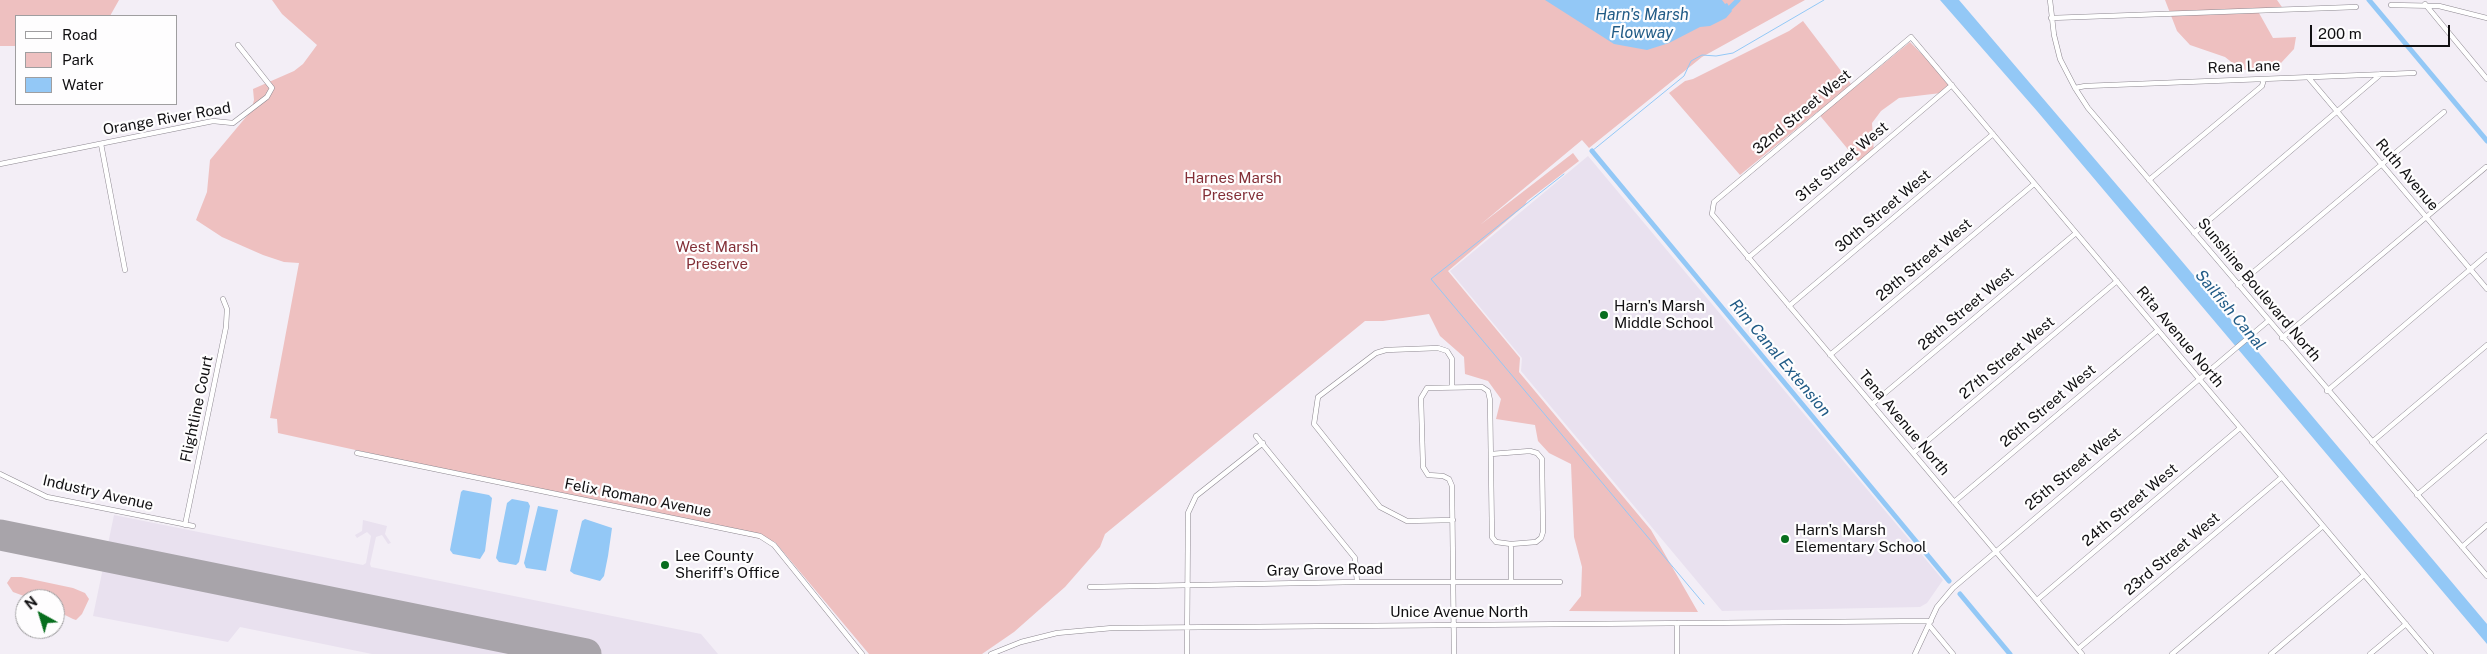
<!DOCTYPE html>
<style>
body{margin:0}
#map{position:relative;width:2487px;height:654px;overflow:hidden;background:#f3eef6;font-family:"Public Sans",sans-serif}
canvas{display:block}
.legend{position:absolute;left:15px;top:15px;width:162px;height:90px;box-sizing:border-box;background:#fefdfe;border:1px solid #9f9ea0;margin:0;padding:6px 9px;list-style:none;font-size:15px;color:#111012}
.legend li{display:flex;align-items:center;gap:10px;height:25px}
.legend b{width:25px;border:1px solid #9f9ea0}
.north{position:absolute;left:15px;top:589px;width:50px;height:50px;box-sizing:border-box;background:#fefdfe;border:1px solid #9f9ea0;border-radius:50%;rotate:321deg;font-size:14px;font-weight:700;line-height:20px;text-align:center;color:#111012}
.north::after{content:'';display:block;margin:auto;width:18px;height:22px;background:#086e1e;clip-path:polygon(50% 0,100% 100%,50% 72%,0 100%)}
.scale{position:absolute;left:2310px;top:25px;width:140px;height:22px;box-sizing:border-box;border:2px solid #111012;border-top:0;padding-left:6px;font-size:15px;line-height:18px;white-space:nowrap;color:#111012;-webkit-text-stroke:4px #fefdfe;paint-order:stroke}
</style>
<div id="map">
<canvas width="2487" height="654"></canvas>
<ul class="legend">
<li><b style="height:6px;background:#fff"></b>Road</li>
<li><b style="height:14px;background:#eec0c0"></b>Park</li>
<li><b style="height:14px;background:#93c8f6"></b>Water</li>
</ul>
<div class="north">N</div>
<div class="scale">200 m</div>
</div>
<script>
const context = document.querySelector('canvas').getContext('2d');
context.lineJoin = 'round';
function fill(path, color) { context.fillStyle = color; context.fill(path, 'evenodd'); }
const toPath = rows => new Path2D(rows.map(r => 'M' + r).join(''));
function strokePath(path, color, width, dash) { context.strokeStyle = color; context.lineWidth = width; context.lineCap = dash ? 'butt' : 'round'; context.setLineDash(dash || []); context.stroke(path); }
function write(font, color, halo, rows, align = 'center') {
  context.font = font + ' "Public Sans",sans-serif'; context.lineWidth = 4.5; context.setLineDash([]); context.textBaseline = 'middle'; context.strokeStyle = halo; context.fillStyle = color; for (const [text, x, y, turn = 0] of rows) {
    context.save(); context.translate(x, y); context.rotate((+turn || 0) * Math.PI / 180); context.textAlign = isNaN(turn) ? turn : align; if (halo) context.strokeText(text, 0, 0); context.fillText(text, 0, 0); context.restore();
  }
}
fill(toPath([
 [1588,156,1943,580,1927,603,1920,607,1722,611,1521,371,1522,358,1450,271],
 [114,515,363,565,366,563,371,536,367,532,357,538,355,535,362,531,363,520,387,526,385,534,391,543,388,544,382,535,376,537,370,564,371,567,701,634,718,654,372,654,240,627,228,642,93,616]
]), '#e9e1ef');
fill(toPath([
 [0,0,119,0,110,16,16,16,16,46,0,46],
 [272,0,1805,0,1702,57,1589,148,1582,140,1480,225,1573,153,1579,161,1527,201,1525,205,1448,271,1520,358,1519,372,1651,530,1698,612,1569,611,1581,596,1582,567,1574,537,1571,464,1549,453,1538,441,1535,425,1496,419,1501,399,1488,381,1465,374,1464,357,1440,336,1429,314,1383,321,1365,321,1105,534,1100,547,1065,587,1014,632,982,654,869,654,775,542,278,433,277,419,270,418,299,263,284,262,263,255,222,237,196,220,207,192,210,160,251,111,254,100,253,89,294,71,303,64,317,45,282,14],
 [2165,0,2277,0,2284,10,2259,13,2273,38,2296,37,2294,49,2281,63,2249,71,2239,68,2225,57,2190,45,2177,31],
 [1803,21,1854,88,1910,42,1953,86,1941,93,1899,98,1881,111,1872,123,1874,154,1861,165,1817,112,1740,175,1669,93,1685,81,1693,79,1789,31],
 [11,577,21,577,73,588,85,593,89,599,82,614,76,620,73,619,55,610,55,599,32,599,13,592,7,583]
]), '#eec0c0');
fill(toPath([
 [1545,0,1722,0,1725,4,1727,3,1732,11,1726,18,1710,26,1700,27,1669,43,1647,50,1614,44],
 [1940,0,1959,0,2180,259,2487,624,2487,644,2037,111],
 [463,490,489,495,492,498,485,551,480,559,453,554,450,550,461,492],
 [512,499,528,502,530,506,519,562,516,565,499,562,496,558,507,503],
 [538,506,558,510,546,571,526,568,524,563],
 [585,519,612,528,608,556,604,576,600,581,574,574,570,571,582,521]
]), '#93c8f6');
strokePath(toPath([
 [1592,151,1684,76,1691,61,1702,55,1716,56,1733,53,1824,0],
 [1564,174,1431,279,1704,604]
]), '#93c8f6', 1);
strokePath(toPath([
 [2369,0,2487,141],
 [1725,10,1730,8,1738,0],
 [1592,151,1949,581],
 [1960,594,2010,654]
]), '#93c8f6', 5);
strokePath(toPath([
 [0,535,586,654]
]), '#a8a4aa', 31);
const minor = toPath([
 [2050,0,2054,35,2060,59,2075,88,2088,108,2487,576],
 [2425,4,2487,79],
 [2391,5,2439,6,2487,18],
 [2051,18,2356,7],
 [2308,77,2487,289],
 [2075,88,2085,86,2414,73],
 [101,144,125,270],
 [0,164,213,121,233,123,267,97,272,88,238,45],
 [2149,180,2262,86,2264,79],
 [2194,233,2381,74],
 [1748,258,1952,85],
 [2238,285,2444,112],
 [1789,306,1993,134],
 [2282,338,2486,167],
 [1830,355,2034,184],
 [1452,387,1452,359,1447,351,1438,348,1386,350,1376,353,1318,397,1314,424,1380,507,1407,521,1453,520],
 [2327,391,2487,255],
 [1872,404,2076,233],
 [1256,436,1355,558,1357,582],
 [2372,442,2487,345],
 [357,453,760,536,774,545,862,654],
 [1913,453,2117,281],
 [1491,454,1530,451,1537,453,1542,459,1543,532,1541,538,1536,542,1511,544],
 [0,474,47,497,193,526],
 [2417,495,2487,436],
 [1954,502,2158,330],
 [185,525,226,327,227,309,223,299],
 [2462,547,2487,525],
 [1090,587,1357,582,1560,582],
 [2037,600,2240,428],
 [1677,623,1677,654],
 [1929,625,1953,654],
 [2078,649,2282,477],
 [991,654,1021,642,1057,633,1112,628,1931,621],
 [1187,654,1188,513,1196,496,1263,443],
 [1454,654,1452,486,1449,479,1443,476,1428,475,1423,467,1421,398,1427,388,1482,387,1488,391,1490,400,1492,537,1496,542,1511,544,1511,582],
 [1915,654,1937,607,1953,588,2268,321],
 [2082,654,1712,214,1714,202,1911,37,2431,654],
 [2172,654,2323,526],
 [2271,654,2364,575],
 [2370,654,2406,624]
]);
strokePath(minor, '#8d8890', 5.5);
strokePath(minor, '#fff', 4.5);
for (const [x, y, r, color] of [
 [1604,315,5,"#086e1e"],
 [1785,539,5,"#086e1e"],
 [665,565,5,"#086e1e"]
]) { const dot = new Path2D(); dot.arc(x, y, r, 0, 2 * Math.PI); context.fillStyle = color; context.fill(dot); strokePath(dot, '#fefdfe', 2); }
write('15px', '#111012', '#fefdfe', [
 ["Rena Lane",2244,67,-2],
 ["32nd Street West",1802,112,-40],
 ["Orange River Road",167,119,-10],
 ["31st Street West",1842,162,-40],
 ["Ruth Avenue",2407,175,50],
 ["30th Street West",1883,211,-40],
 ["29th Street West",1924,260,-40],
 ["Sunshine Boulevard North",2259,290,50],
 ["28th Street West",1966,309,-40],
 ["Rita Avenue North",2180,337,50],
 ["27th Street West",2007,358,-40],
 ["26th Street West",2048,406,-40],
 ["Flightline Court",197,409,-78],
 ["Tena Avenue North",1904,423,50],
 ["25th Street West",2073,469,-40],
 ["Industry Avenue",98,493,13],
 ["Felix Romano Avenue",638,498,11],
 ["24th Street West",2130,505,-40],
 ["23rd Street West",2172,554,-40],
 ["Gray Grove Road",1325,570,-1],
 ["Unice Avenue North",1459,612]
]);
write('15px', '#822e36', '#fefdfe', [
 ["Harnes Marsh",1233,178],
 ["Preserve",1233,195],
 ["West Marsh",717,247],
 ["Preserve",717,264]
]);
write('15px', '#111012', '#fefdfe', [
 ["Harn's Marsh",1614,306],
 ["Middle School",1614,323],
 ["Harn's Marsh",1795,530],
 ["Elementary School",1795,547],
 ["Lee County",675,556],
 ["Sheriff's Office",675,573]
], 'left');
write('italic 16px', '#215b86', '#fefdfe', [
 ["Harn's Marsh",1642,15],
 ["Flowway",1642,33],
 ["Sailfish Canal",2230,310,50],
 ["Rim Canal Extension",1780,358,50]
]);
</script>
